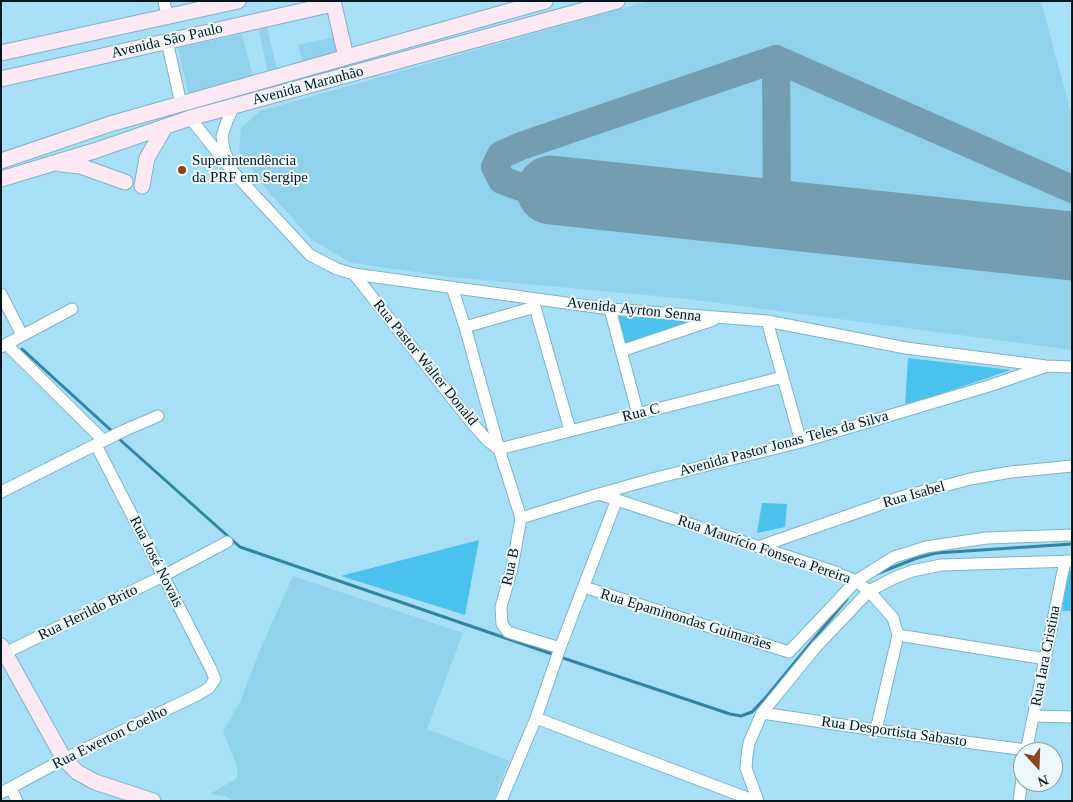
<!DOCTYPE html>
<meta charset="utf-8">
<style>
body{margin:0}
#map{position:relative;width:1073px;height:802px;overflow:hidden;background:#a7dff6;font-family:Georgia,serif}
canvas{display:block}
.frame{position:absolute;inset:0;border:2px solid #02161e;pointer-events:none}
.north{position:absolute;left:1013px;top:742px;width:50px;height:50px;box-sizing:border-box;background:#edf8fd;border:1px solid #8f9ea4;border-radius:50%;rotate:160deg;font-size:14px;font-weight:700;line-height:20px;text-align:center;color:#02161e}
.north::after{content:'';display:block;margin:auto;width:18px;height:22px;background:#8b4520;clip-path:polygon(50% 0,100% 100%,50% 72%,0 100%)}
</style>
<div id="map">
<canvas width="1073" height="802"></canvas>
<div class="frame"></div>
<div class="north">N</div>
</div>
<script>
const context = document.querySelector('canvas').getContext('2d');
context.lineJoin = 'round';
function fill(path, color) { context.fillStyle = color; context.fill(path, 'evenodd'); }
const toPath = rows => new Path2D(rows.map(r => 'M' + r).join(''));
function strokePath(path, color, width, dash) { context.strokeStyle = color; context.lineWidth = width; context.lineCap = dash ? 'butt' : 'round'; context.setLineDash(dash || []); context.stroke(path); }
function write(font, color, halo, rows, align = 'center') {
  context.font = font + ' Georgia,serif'; context.lineWidth = 4; context.setLineDash([]); context.textBaseline = 'middle'; context.strokeStyle = halo; context.fillStyle = color; for (const [text, x, y, turn = 0] of rows) {
    context.save(); context.translate(x, y); context.rotate((+turn || 0) * Math.PI / 180); context.textAlign = isNaN(turn) ? turn : align; if (halo) context.strokeText(text, 0, 0); context.fillText(text, 0, 0); context.restore();
  }
}
fill(toPath([
 [649,1,1041,1,1072,117,1072,350,688,299,451,277,352,263,312,240,266,189,239,151,241,128,260,111],
 [267,28,277,69,267,70,259,30],
 [242,34,254,80,189,96,178,48],
 [334,37,339,53,303,63,298,45],
 [293,576,463,633,427,729,509,761,493,801,234,801,224,796,210,794,237,778,237,766,223,732,241,700,259,652]
]), '#92d1eb');
fill(toPath([
 [617,316,696,320,625,344],
 [908,358,1011,370,905,406],
 [762,503,787,504,785,527,757,533],
 [479,540,465,615,341,576],
 [1067,571,1072,571,1072,611,1062,611]
]), '#4ac2ed');
strokePath(toPath([
 [22,349,114,433],
 [118,438,240,547,555,655],
 [876,574,917,558,936,553,1072,544],
 [560,657,730,714,741,716,752,712,767,696,847,599]
]), '#3185a3', 3);
strokePath(toPath([
 [776,59,777,215],
 [551,190,521,187,502,180,495,167,501,155,521,146,776,59,1072,189]
]), '#729eb0', 28);
strokePath(toPath([
 [551,190,1072,246]
]), '#729eb0', 69);
const street = toPath([
 [164,1,167,16],
 [167,41,181,104],
 [190,118,234,173,310,255,337,269,354,274,610,309,767,321,906,348,1046,366,1072,367],
 [228,160,224,149,222,136,227,121,234,106],
 [354,274,471,422,488,441,499,449],
 [452,287,465,327,499,449,521,518,512,568,501,607,502,624,508,632,560,648],
 [1,294,22,335],
 [533,300,570,430],
 [610,309,638,414],
 [767,321,801,442],
 [465,327,535,307],
 [6,344,104,441],
 [1,347,72,309],
 [621,351,713,320],
 [499,449,783,377],
 [1,492,123,431,158,416],
 [599,494,835,572,856,581,869,591,893,618,898,635,876,730],
 [521,518,599,494,656,478,801,442,992,385,1044,367],
 [761,546,907,495,933,489,970,479,1011,472,1072,466],
 [584,587,789,652,856,581,894,557,926,547,986,538,1072,535],
 [898,635,1046,659],
 [1,655,163,576,227,542],
 [762,713,876,730,1026,750],
 [1035,716,1072,717],
 [536,718,755,801],
 [1026,752,1065,561],
 [11,788,17,801],
 [1,793,64,759,197,695,209,688,215,679,211,669,96,445],
 [501,801,536,718,560,648,617,499],
 [758,801,746,768,747,756,749,743,762,713,816,647,869,591,894,578,912,571,941,565,1072,561],
 [1019,801,1023,772]
]);
const secondary = toPath([
 [333,1,346,57],
 [1,53,238,1],
 [1,79,333,4],
 [1,161,110,124,545,1],
 [61,164,80,166,125,182],
 [1,179,97,150,190,118,617,1],
 [142,186,147,158,165,127],
 [1,646,64,759,77,772,95,782,153,801]
]);
strokePath(street, '#7db3ca', 13);
strokePath(secondary, '#7db3ca', 17);
strokePath(street, '#fff', 11);
strokePath(secondary, '#fde9f4', 15);
for (const [x, y, r, color] of [
 [182,170,5,"#8b4520"]
]) { const dot = new Path2D(); dot.arc(x, y, r, 0, 2 * Math.PI); context.fillStyle = color; context.fill(dot); strokePath(dot, '#edf8fd', 2); }
write('15px', '#02161e', '#edf8fd', [
 ["Avenida São Paulo",167,41,-13],
 ["Avenida Maranhão",308,86,-15],
 ["Avenida Ayrton Senna",634,310,6],
 ["Rua Pastor Walter Donald",425,363,51],
 ["Rua C",641,413,-14],
 ["Avenida Pastor Jonas Teles da Silva",784,444,-15],
 ["Rua Isabel",914,495,-16],
 ["Rua Maurício Fonseca Pereira",764,550,19],
 ["Rua José Novais",156,562,63],
 ["Rua B",511,567,-78],
 ["Rua Herildo Brito",88,613,-26],
 ["Rua Epaminondas Guimarães",686,620,17],
 ["Rua Iara Cristina",1046,656,-79],
 ["Rua Desportista Sabasto",894,732,8],
 ["Rua Ewerton Coelho",110,738,-26]
]);
write('15px', '#02161e', '#edf8fd', [
 ["Superintendência",192,161],
 ["da PRF em Sergipe",192,178]
], 'left');
</script>
